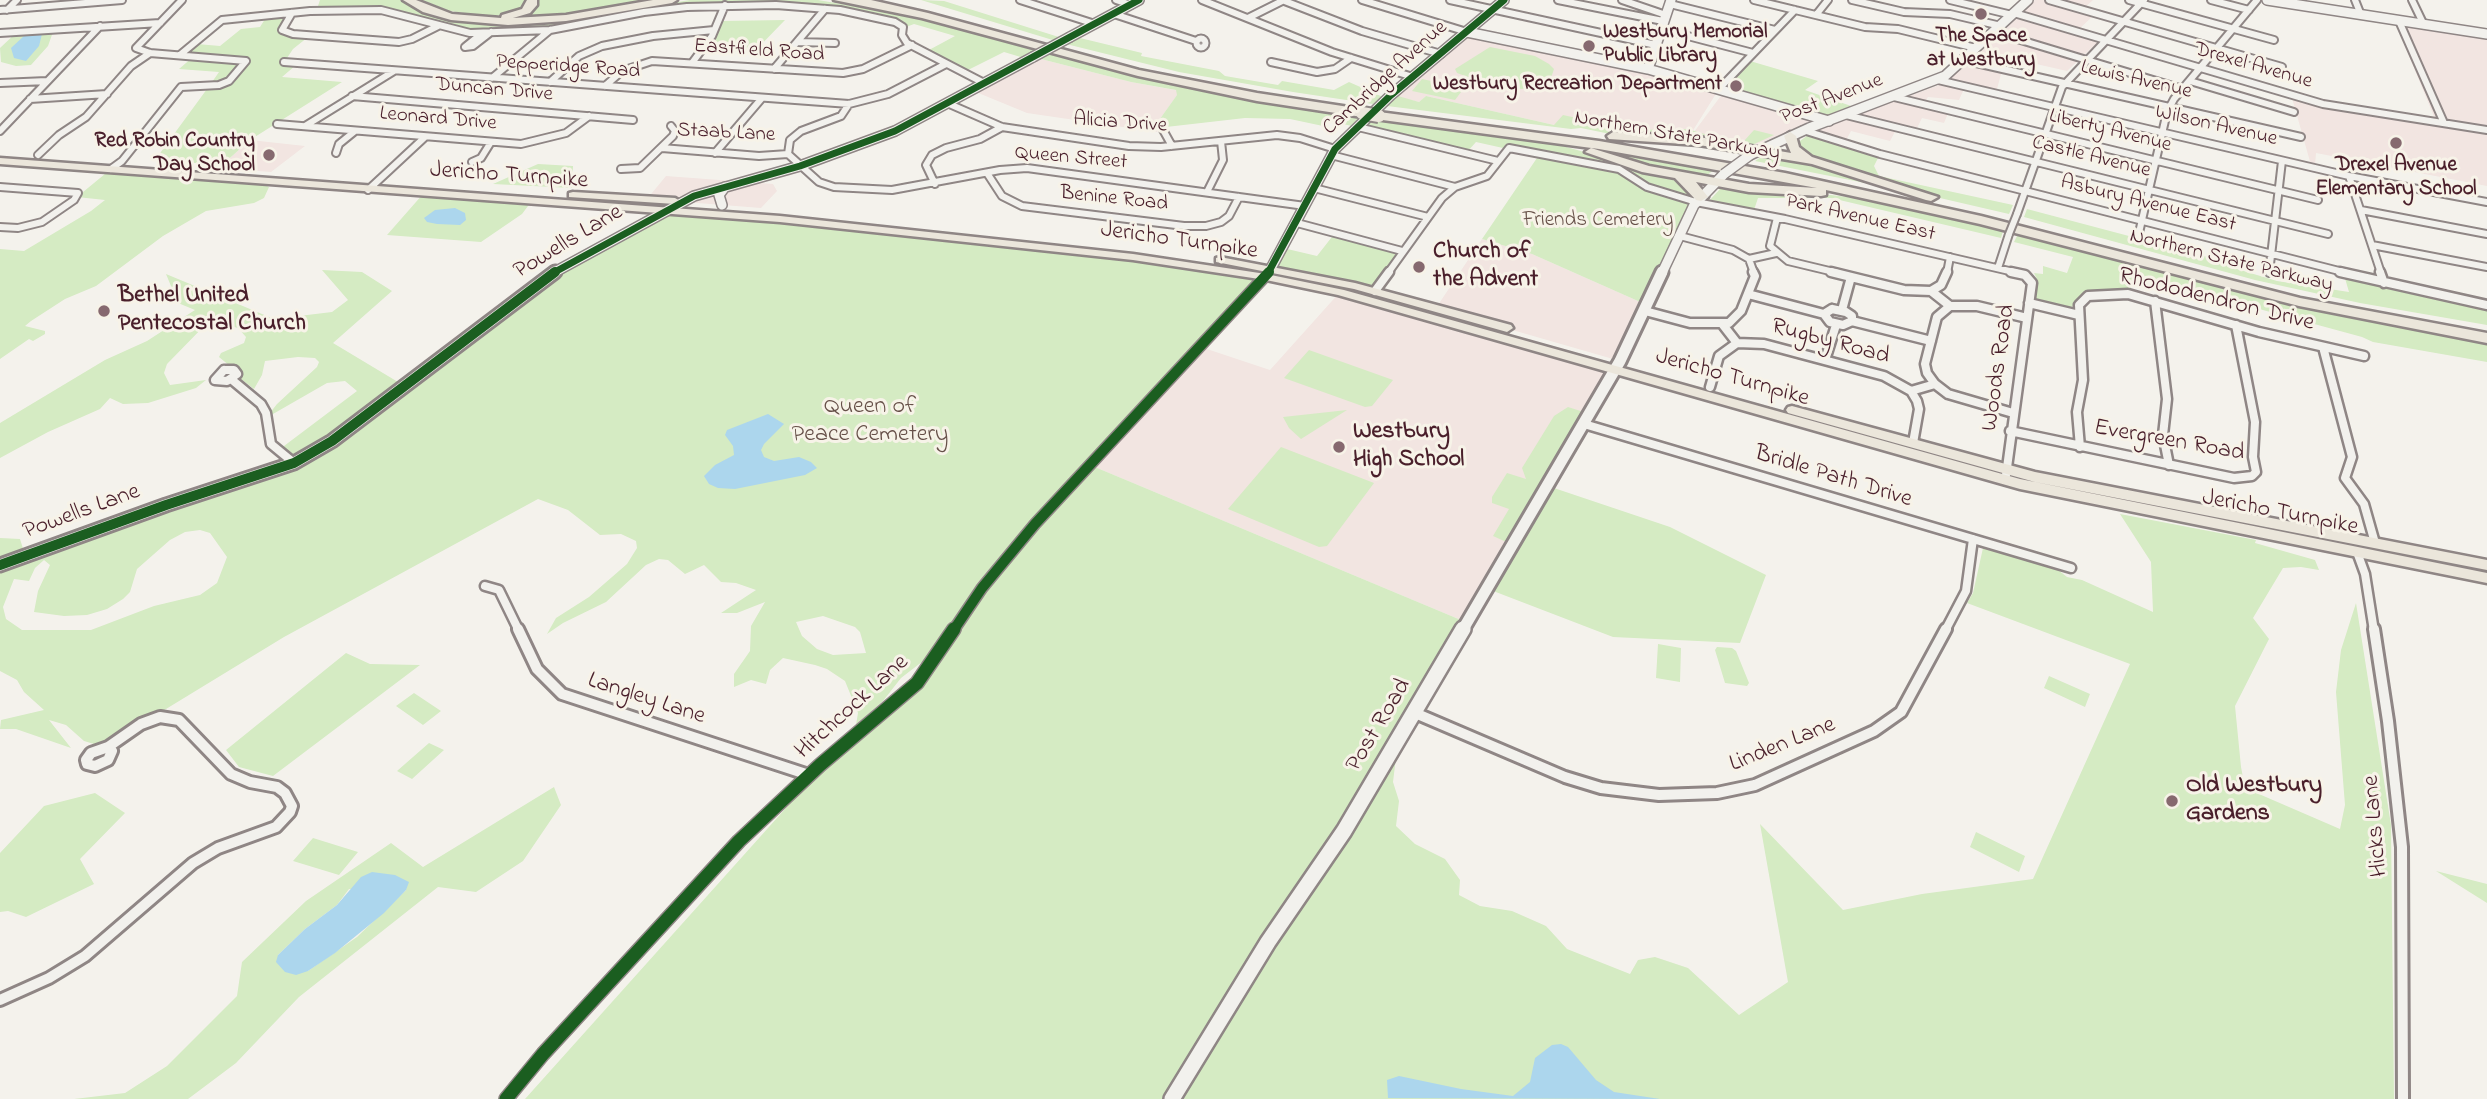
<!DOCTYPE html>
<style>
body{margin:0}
canvas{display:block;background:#f4f2ec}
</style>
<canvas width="2487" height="1099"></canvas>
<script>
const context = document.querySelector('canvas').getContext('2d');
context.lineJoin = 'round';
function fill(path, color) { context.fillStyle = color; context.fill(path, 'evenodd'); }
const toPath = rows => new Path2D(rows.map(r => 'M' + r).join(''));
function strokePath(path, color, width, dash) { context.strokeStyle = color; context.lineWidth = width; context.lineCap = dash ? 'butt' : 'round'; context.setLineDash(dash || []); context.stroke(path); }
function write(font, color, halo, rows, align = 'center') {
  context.font = font + ' "Indie Flower",sans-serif'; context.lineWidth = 6; context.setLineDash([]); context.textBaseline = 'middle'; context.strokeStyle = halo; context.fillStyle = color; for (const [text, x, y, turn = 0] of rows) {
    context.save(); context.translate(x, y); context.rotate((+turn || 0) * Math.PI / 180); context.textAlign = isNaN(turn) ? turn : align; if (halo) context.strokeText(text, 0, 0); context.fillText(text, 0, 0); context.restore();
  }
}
fill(toPath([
 [2035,0,2093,0,2082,10,2094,15,2077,31,2019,14],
 [2017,16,2099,41,2067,71,2010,58,2003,67,1970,60],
 [2395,22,2487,36,2487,127,2435,119],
 [1467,32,1719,89,1692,132,1653,135,1554,125,1426,96,1419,102,1391,95],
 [1033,57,1131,82,1180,91,1157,123,1163,125,1157,132,1027,113,971,90],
 [1966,62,2002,70,1996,93,1945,80],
 [1942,84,1964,89,1959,100,1928,97,1924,103,1904,98],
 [1726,93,1817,121,1749,147,1694,132,1720,97],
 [1894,97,1949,111,1944,123,1922,118,1915,132,1897,128,1890,141,1851,131,1844,144,1803,130],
 [2292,98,2487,132,2487,186,2316,153,2315,166,2311,165],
 [250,140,305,146,271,172,219,168],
 [666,176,773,184,777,191,761,208,647,199],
 [1482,239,1532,254,1647,305,1620,361,1436,308],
 [1340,292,1615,368,1468,623,1090,465,1201,347,1270,370]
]), '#f2e5e1');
fill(toPath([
 [320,0,400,0,412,8,439,18,511,24,568,20,690,0,818,0,905,15,1037,51,1024,58,1004,52,966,71,929,50,955,36,914,24,906,27,824,7,694,6,560,27,465,31,372,7,317,9],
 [422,0,528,0,525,8,493,17,450,11],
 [535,0,659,0,569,16,497,19,514,16],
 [921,0,944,1,1062,38,1056,41],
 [267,16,286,16,278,30,283,35,308,37,293,49,285,61,296,65,282,77,342,82,250,140,222,165,155,160,207,89,222,86,248,62,187,52,197,44,220,46,241,29,260,27],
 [785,20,754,52,705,50,721,21],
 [54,29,48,46,31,65,16,66,1,62,0,48,17,32],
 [1080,38,1142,53,1141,56,1219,71,1225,76,1278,85,1282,81,1334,90,1349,82,1383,97,1373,104,1293,92,1179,72,1066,44],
 [1490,47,1535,56,1549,64,1554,69,1552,75,1546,84,1526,89,1498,88,1457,73,1455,69],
 [1047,53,1186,87,1360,117,1352,126,1329,121,1323,126,1290,119,1245,118,1166,127,1157,123,1177,95,1176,90,1131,82,1041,59,1036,61],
 [193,57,237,60,241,64,223,83,210,85,219,72,179,69],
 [1750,61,1818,81,1805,90,1854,107,1827,118,1725,88],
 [1422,79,1464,88,1455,100,1412,91],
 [1398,96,1419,102,1426,96,1554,125,1563,115,1631,130,1688,129,1741,145,1747,144,1744,141,1754,130,1774,135,1750,146,1620,136,1581,128,1571,129,1387,106],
 [1374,119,1552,143,1674,177,1683,181,1691,193,1688,199,1651,186,1630,172,1507,146,1503,148,1476,142,1468,151,1366,126],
 [1808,135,1879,156,1874,166,1879,176,2013,205,2009,214,1927,195,1807,157,1796,144],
 [1580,146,1716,168,1705,177,1623,161,1578,147],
 [1539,155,1619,169,1647,187,1696,202,1647,305,1532,254,1482,239],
 [1764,155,1805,161,1890,188,1755,161],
 [538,164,573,166,572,188,493,184],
 [111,169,256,181,269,187,264,198,254,203,206,211,163,236,96,286,65,299,31,321,25,326,45,331,45,334,33,341,29,339,0,359,0,249,24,251,91,211,105,200,77,197],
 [1729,187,1766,193,1831,195,1870,200,2003,231,2001,238,1831,198,1758,198,1753,213,1709,201,1720,189],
 [423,194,531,202,522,214,481,242,387,235],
 [640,209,671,210,1133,257,1266,277,1090,465,1468,623,1398,741,1393,782,1399,801,1396,826,1415,844,1445,859,1460,880,1459,895,1480,906,1512,911,1546,926,1567,949,1630,974,1638,960,1655,957,1688,968,1739,1015,1788,982,1760,824,1843,910,1922,894,2033,879,2130,664,1967,603,1973,593,1983,548,2057,569,2067,577,2082,580,2153,612,2151,562,2120,514,2256,540,2255,543,2315,560,2319,570,2301,567,2283,568,2253,618,2269,639,2235,706,2241,767,2245,788,2340,829,2345,805,2336,692,2341,650,2356,603,2391,825,2394,1099,525,1099,803,789,847,744,894,705,937,654,927,658,901,678,883,701,856,725,858,713,845,681,827,669,815,665,783,658,770,670,766,684,751,680,734,687,734,674,750,651,751,626,765,602,737,613,721,613,756,590,736,583,721,582,704,565,685,574,668,560,659,559,646,565,606,602,563,623,547,634,556,618,589,597,627,564,637,548,636,541,621,534,600,535,568,510,538,499,284,637,166,709,103,742,94,744,84,741,66,725,49,720,71,748,16,729,0,729,1,720,44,710,24,692,17,680,0,671,0,538,20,539,25,555,291,459,283,450,284,446,357,391,345,381,327,383,266,418,277,404,317,367,319,362,315,358,298,357,265,361,262,375,254,389,237,376,236,371,219,357,221,353,244,343,246,337,238,328,210,320,167,364,164,373,170,385,206,380,196,388,148,403,123,404,110,398,100,409,48,432,0,458,0,423,105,360,147,341,195,310,178,303,166,274,274,319,332,312,348,300,322,270,362,272,392,291,333,343,403,385,518,299,648,220,648,215],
 [200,530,210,533,227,557,217,583,200,595,154,606,91,630,22,630,6,619,3,607,14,579,29,581,35,568,44,560,50,565,38,591,34,612,64,616,87,615,107,609,123,599,130,592,137,569,170,540,185,532],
 [823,616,855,627,860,632,866,653,833,655,817,649,802,636,796,622],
 [2027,209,2227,262,2227,266,2277,281,2349,292,2344,275,2487,307,2487,325,2360,303,2255,280,2024,217],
 [1335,233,1402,251,1375,291,1272,268,1283,248,1317,256],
 [2018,234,2256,297,2334,315,2487,344,2487,362,2373,342,2362,337,2138,276,2135,276,2129,293,2092,291,2079,298,2070,309,2035,301,2037,279,2034,273,2043,274,2043,266,2067,273,2073,257,2014,242],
 [1309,350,1393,380,1372,406,1365,407,1284,378],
 [1568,407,1590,414,1548,486,1670,527,1766,575,1740,643,1613,637,1488,589,1513,545,1493,536,1509,509,1492,503,1492,497,1507,473,1526,479,1522,468,1554,416],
 [1347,410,1301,439,1289,428,1283,417],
 [1281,447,1374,483,1327,546,1319,547,1228,509],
 [1658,644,1681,648,1680,682,1656,678],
 [1717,647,1732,648,1736,651,1749,683,1747,686,1725,683,1715,650],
 [346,653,370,664,420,665,273,776,239,767,226,750],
 [2049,676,2090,694,2085,707,2044,688],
 [414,693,441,711,423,725,396,706],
 [429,743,444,750,412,779,397,771],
 [554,787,561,805,523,861,476,892,438,887,299,997,236,1063,188,1099,74,1099,125,1093,167,1066,237,996,242,962,306,901,391,843,423,867],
 [349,889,406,890,357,937,308,971,278,955,305,929,337,905],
 [95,793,125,813,80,859,94,884,26,917,8,911,0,912,0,853,44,806],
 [1976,832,2025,856,2019,872,1970,847],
 [313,838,358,852,339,875,293,861],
 [2436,871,2487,884,2487,903]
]), '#d5ebc3');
fill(toPath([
 [42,34,39,46,26,61,14,58,11,48,24,36],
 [455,208,465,213,466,220,460,225,437,224,427,222,424,218,435,210],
 [768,414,784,424,764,444,761,450,764,457,774,461,799,457,811,462,817,468,805,475,735,489,718,488,709,484,704,476,715,465,734,455,733,446,725,435,727,430],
 [372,872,395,875,409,882,406,890,384,913,335,953,308,971,296,975,285,972,276,962,278,955,305,929,337,905,361,877],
 [1561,1044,1568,1047,1596,1080,1614,1092,1660,1099,1388,1098,1387,1080,1399,1076,1461,1089,1513,1096,1530,1082,1535,1058,1552,1045]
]), '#acd6ed');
const minorFar2 = toPath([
 [1020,0,1095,24],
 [1116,0,1131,5],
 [1202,0,1332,52,1413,77],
 [1282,0,1362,31,1441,54],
 [1362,0,1467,32],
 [1450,0,1656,45],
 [1558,0,1663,21],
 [1622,0,1666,15],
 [1754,0,1865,27,1898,29,1976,48],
 [1852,0,1904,12,1950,14,2001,26],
 [1950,0,2012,15],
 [2049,0,2282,67],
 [2129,0,2274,40],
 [2211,0,2249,10],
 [2355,0,2361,15],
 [2412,0,2424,25],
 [1670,4,1775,30],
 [0,10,122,0],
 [7,10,17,0],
 [292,13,282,30,293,34,399,42,412,39,438,26],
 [2014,13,2323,104,2487,130],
 [1114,14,1196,41],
 [1816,15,1828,0],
 [1248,18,1284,0],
 [2399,21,2444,123],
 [1661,29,1753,53],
 [1994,32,2183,89],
 [0,33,160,23],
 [481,34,465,47,473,46,491,32],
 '1196.5 43a4.5 4.5 0 1 1 9 0a4.5 4.5 0 1 1-9 0Z',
 [798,42,835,43],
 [181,54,222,20,310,11,381,10,470,33,550,30,644,12,687,7,776,5,840,10,895,22,903,27,902,35,907,43,984,83],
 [1963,60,2301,137],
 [284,62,849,104,888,94,946,64],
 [1271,62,1317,72,1335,69,1351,58],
 [692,63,712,36,725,5],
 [774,69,825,9],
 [492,78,550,30],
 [1938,80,2349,176,2487,202],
 [2190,81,2294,112],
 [550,82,579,56,602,46,653,36,714,30],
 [0,83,47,81],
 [605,86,622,71,652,61,843,73,863,69,912,45],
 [1719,89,1795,10],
 [352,96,633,120],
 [1894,97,2318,200],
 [30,99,107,94],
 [947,103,1002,127,1129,146,1161,147,1277,135,1300,138,1335,149],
 [849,104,841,116,801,131,790,140,788,154,819,182,834,187,892,190,1000,170,1027,168,1305,206],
 [1846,115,2328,234],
 [277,124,521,144,566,133,589,116],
 [305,126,394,71],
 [1358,127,1498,161],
 [1162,128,1172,146],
 [1803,130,1880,154,2347,273],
 [0,131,100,26],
 [662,148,759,156,788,154],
 [336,153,339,144,355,131],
 [715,153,762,98],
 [38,155,59,135,86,117,131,66,150,53],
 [1331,155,1455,187],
 [472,162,481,158,491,142],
 [111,169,122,161,181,87,219,85,229,81,246,61,150,53,136,48,182,0],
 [621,169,640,168,673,136,675,131,671,126],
 [987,173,1002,196,1022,206,1184,226,1206,226,1221,222,1229,216,1239,197],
 [2349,176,2381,273],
 [935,184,926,165,932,155,946,148,980,139,1002,127],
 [0,187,78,193,74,200,42,222,18,228,0,227],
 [1314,188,1428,217],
 [368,190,425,137],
 [1207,192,1223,160,1221,141],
 [2361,210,2487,234],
 [2017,214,2062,87,2144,0],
 [1777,218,1770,246,1788,261,1838,273],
 [1297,223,1402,251],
 [1680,236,1733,250,1749,259,1754,273],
 [2138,237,2167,112,2174,99,2257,0],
 [2372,245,2487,267],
 [1749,259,1776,253],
 [1998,268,2009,234],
 [1388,273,1442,198,1455,187,1487,176,1509,148,1619,169,1647,187,1696,202,1785,219,2018,273],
 [1947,273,1950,257],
 [2269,273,2282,161]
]);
const minorFar1 = toPath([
 [1831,272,1904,290,1931,291,1941,285,1947,272],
 [2340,272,2487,305],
 [2380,272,2384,283],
 [1375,291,1389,272],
 [1931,291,1950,306],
 [1748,294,1824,314],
 [2155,301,2167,399,2163,435,2169,465],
 [2029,303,2079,315],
 [1832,309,1846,312,1852,316,1852,321,1843,325,1830,322,1824,314,1832,309],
 [1842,310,1851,277],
 [1645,311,1690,323,1729,323,1741,311,1755,276,1753,272],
 [1852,321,1931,341],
 [1723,325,1737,343],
 [2323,347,2352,457,2345,478,2364,504,2375,543],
 [1825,360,1836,325],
 [224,370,234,370,237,374,227,381,215,380,224,370],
 [231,379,261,404,266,413,271,444,294,463],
 [1710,387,1719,356,1737,343,1764,344,1884,376,1911,391,1917,401,1919,409,1913,443],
 [1911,391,1935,384],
 [2013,413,1948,394,1935,384,1927,373,1925,364,1937,317,1950,306,1977,306,2027,318],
 [1584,424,2071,568],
 [2010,431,2234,478,2252,476,2256,472,2253,457,2255,422,2236,325],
 [2080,447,2077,412,2083,380,2079,305,2088,296,2128,294,2259,332,2364,356],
 [2006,475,2032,283,2025,275,2011,272],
 [2357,552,2365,574,2374,631],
 [485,586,499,590,519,631],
 [953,631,982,588,1035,524,1269,272],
 [1945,631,1966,591,1973,539]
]);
const minor = toPath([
 [518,629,537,669,562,694,809,775],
 [2374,629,2388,721,2402,847,2403,1099],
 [1415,713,1565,777,1601,788,1659,795,1717,793,1755,785,1874,731,1901,712,1946,629],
 [108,747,112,751,108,760,95,766,87,764,86,760,91,753,108,747],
 [0,1000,49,978,85,956,193,863,218,848,276,827,290,812,292,806,285,793,277,787,250,782,231,774,179,720,160,717,141,724,108,747],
 [506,1099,543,1054,739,841,820,765,917,683,954,629]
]);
const tertiaryFar1 = toPath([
 [1467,32,1648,69,1829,121],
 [1070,37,1139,0],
 [1648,69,1671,0],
 [722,205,719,195,725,187],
 [1269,272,1335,149,1391,95,1504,0],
 [553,273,694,196,800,166,895,131,1033,57]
]);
const tertiary = toPath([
 [0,565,166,505,294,463,332,441,555,272]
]);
const secondaryFar2 = toPath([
 [2267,0,2487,34],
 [1750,155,1809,128,1945,76,2028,0],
 [1662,273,1694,205,1724,174]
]);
const secondaryFar1 = toPath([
 [1462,631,1620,361,1662,272]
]);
const secondary = toPath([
 [1172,1099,1268,942,1344,831,1463,629]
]);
const primary = toPath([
 [0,158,780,216,1133,254,1266,274,1344,290,2020,479,2487,573,2487,583,2020,489,1338,295,1266,280,1133,260,780,222,0,164,0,158],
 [573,192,675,198,680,201,675,204,569,197,569,193,573,192],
 [1220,257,1355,283,1511,325,1513,328,1507,332,1354,289,1216,262,1216,258,1220,257],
 [1792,406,2035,472,2487,560,2487,570,2035,482,1788,413,1786,410,1788,407,1792,406]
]);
const motorway = toPath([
 [403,0,416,0,452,14,501,18,502,15,522,9,527,0,537,0,537,5,530,13,513,18,566,15,653,0,677,0,672,3,566,21,508,25,451,20,423,12,403,0],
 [834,0,871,0,928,13,1139,70,1257,93,1362,109,1368,113,1362,117,1257,101,1138,76,922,18,834,0],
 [1379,112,1599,141,1785,173,1981,216,2300,298,2487,333,2487,343,2299,306,1980,224,1826,190,1826,195,1821,196,1749,192,1696,182,1708,197,1701,201,1696,200,1675,178,1642,172,1585,152,1591,148,1649,166,1749,184,1817,188,1599,149,1375,119,1373,116,1379,112],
 [1613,132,1699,137,1791,153,1784,136,1790,132,1796,136,1799,147,1812,157,1938,197,1931,201,1926,200,1812,164,1699,145,1609,139,1607,136,1613,132]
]);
strokePath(minorFar2, '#8f8685', 10);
strokePath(minorFar1, '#8f8685', 13);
strokePath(minor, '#8f8685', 16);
strokePath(tertiaryFar1, '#8f8685', 12);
strokePath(tertiary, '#8f8685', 17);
strokePath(secondaryFar2, '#8f8685', 12);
strokePath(secondaryFar1, '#8f8685', 17);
strokePath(secondary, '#8f8685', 20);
strokePath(primary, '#8f8685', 5);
strokePath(motorway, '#8f8685', 5);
strokePath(minorFar2, '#f2f1ed', 6);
strokePath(minorFar1, '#f2f1ed', 8);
strokePath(minor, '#f2f1ed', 10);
strokePath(tertiaryFar1, '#f2f1ed', 9);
strokePath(tertiary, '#f2f1ed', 11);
strokePath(secondaryFar2, '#f2f1ed', 9);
strokePath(secondaryFar1, '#f2f1ed', 11);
strokePath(secondary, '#f2f1ed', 15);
fill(primary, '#ebe6db');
fill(motorway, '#ebe6db');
const minorBridge = toPath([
 [2009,234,2017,214]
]);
const tertiaryBridge = toPath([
 [1033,57,1070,37]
]);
const secondaryBridge = toPath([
 [1724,174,1750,155]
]);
const motorwayBridge = toPath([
 [1362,113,1379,116]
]);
strokePath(minorBridge, '#8f8685', 10, []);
strokePath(tertiaryBridge, '#8f8685', 12, []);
strokePath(secondaryBridge, '#8f8685', 12, []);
strokePath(motorwayBridge, '#8f8685', 16, []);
strokePath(minorBridge, '#f2f1ed', 6);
strokePath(tertiaryBridge, '#f2f1ed', 9);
strokePath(secondaryBridge, '#f2f1ed', 9);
strokePath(motorwayBridge, '#ebe6db', 12);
strokePath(toPath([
 [553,273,694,196,800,166,895,131,1139,0],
 [1268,273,1335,149,1391,95,1504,0]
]), '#1b5e20', 7);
strokePath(toPath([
 [0,565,166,505,294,463,332,441,555,272],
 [953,631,982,588,1035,524,1269,272]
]), '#1b5e20', 10);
strokePath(toPath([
 [506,1099,543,1054,739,841,820,765,917,683,954,629]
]), '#1b5e20', 13);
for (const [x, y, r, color] of [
 [1981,14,7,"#86696f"],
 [1589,46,7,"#86696f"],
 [1736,86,7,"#86696f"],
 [2396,143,7,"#86696f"],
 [269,155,7,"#86696f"],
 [1419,267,7,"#86696f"],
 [104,311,7,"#86696f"],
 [1339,447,7,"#86696f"],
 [2172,801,7,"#86696f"]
]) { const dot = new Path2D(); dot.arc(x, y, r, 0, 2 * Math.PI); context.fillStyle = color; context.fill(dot); strokePath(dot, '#f7f3e8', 2.5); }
write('bold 21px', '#4a1f2b', '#f7f3e8', [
 ["Westbury Memorial",1603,34,"left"],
 ["Public Library",1603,58,"left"],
 ["The Space",1981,38],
 ["at Westbury",1981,62],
 ["Westbury Recreation Department",1722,86,"right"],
 ["Red Robin Country",255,143,"right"],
 ["Day School",255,167,"right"],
 ["Drexel Avenue",2396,167],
 ["Elementary School",2396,191]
]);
write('21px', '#4a1f2b', '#f7f3e8', [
 ["Eastfield Road",759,52,4],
 ["Drexel Avenue",2253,67,16],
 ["Pepperidge Road",568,68,4],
 ["Cambridge Avenue",1386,79,-42],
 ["Lewis Avenue",2136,81,13],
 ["Duncan Drive",494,91,5],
 ["Post Avenue",1832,100,-21],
 ["Leonard Drive",438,120,5],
 ["Alicia Drive",1120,124,4],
 ["Wilson Avenue",2216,127,13],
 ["Liberty Avenue",2110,132,14],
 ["Staab Lane",726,134,3],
 ["Northern State Parkway",1677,137,10],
 ["Castle Avenue",2091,158,14],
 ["Queen Street",1071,159,5],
 ["Benine Road",1114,200,6],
 ["Asbury Avenue East",2148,205,14],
 ["Park Avenue East",1860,219,13],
 ["Northern State Parkway",2231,262,14]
]);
write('21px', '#665048', '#f7f3e8', [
 ["Friends Cemetery",1598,222]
]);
write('24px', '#4a1f2b', '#f7f3e8', [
 ["Jericho Turnpike",509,177,4],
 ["Jericho Turnpike",1179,242,8],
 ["Powells Lane",569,243,-31],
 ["Rhododendron Drive",2216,301,14],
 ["Rugby Road",1830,343,15],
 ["Woods Road",2000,368,-82],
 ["Jericho Turnpike",1732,379,16],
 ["Evergreen Road",2169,442,10],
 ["Bridle Path Drive",1833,478,17],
 ["Powells Lane",82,513,-20],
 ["Jericho Turnpike",2280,514,11],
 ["Langley Lane",646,700,18],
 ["Hitchcock Lane",853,708,-42],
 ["Post Road",1380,726,-59],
 ["Linden Lane",1783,746,-22],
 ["Hicks Lane",2377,826,-95]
]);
write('bold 24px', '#4a1f2b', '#f7f3e8', [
 ["Church of",1433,253],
 ["the Advent",1433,281],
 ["Bethel United",118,297],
 ["Pentecostal Church",118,325],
 ["Westbury",1353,433],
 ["High School",1353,461],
 ["Old Westbury",2186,787],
 ["Gardens",2186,815]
], 'left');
write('24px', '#665048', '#f7f3e8', [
 ["Queen of",870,408],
 ["Peace Cemetery",870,436]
]);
</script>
